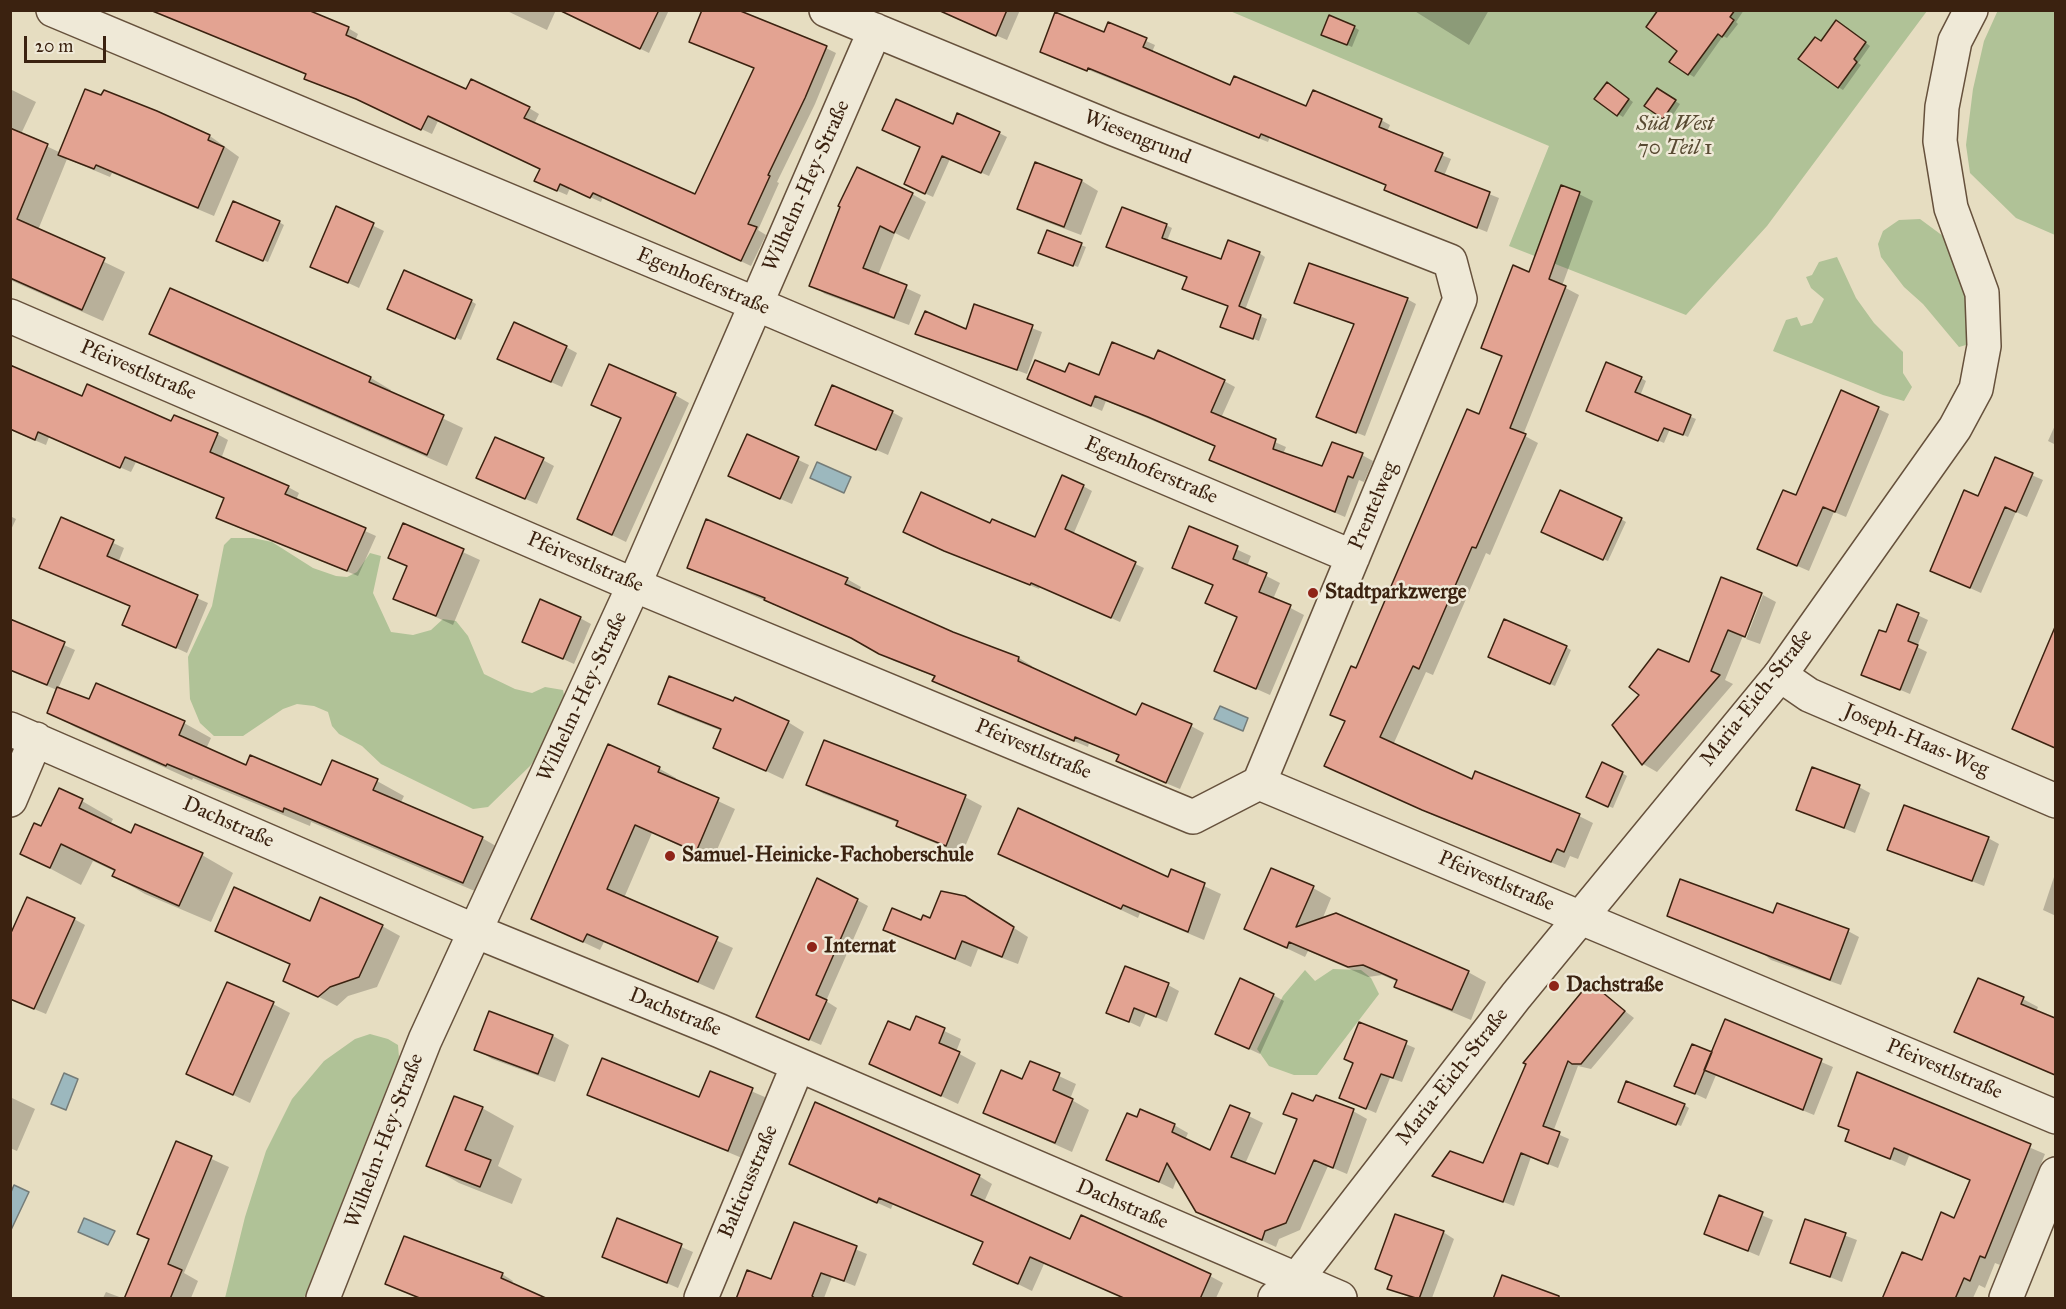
<!DOCTYPE html>
<meta charset="utf-8">
<style>
body{margin:0}
#map{position:relative;width:2066px;height:1309px;overflow:hidden;background:#e6ddc1;font-family:"IM FELL Great Primer",serif}
canvas{display:block}
.frame{position:absolute;inset:0;border:12px solid #3b2210;pointer-events:none}
.scale{position:absolute;left:24px;top:36px;width:82px;height:27px;box-sizing:border-box;border:3px solid #3b2210;border-top:0;padding-left:8px;font-size:18px;line-height:21px;white-space:nowrap;color:#3b2210;-webkit-text-stroke:4px #efe9d7;paint-order:stroke}
</style>
<div id="map">
<canvas width="2066" height="1309"></canvas>
<div class="frame"></div>
<div class="scale">20 m</div>
</div>
<script>
const context = document.querySelector('canvas').getContext('2d');
context.lineJoin = 'round';
function fill(path, color) { context.fillStyle = color; context.fill(path, 'evenodd'); }
const toPath = rows => new Path2D(rows.map(r => 'M' + r).join(''));
function strokePath(path, color, width, dash) { context.strokeStyle = color; context.lineWidth = width; context.lineCap = dash ? 'butt' : 'round'; context.setLineDash(dash || []); context.stroke(path); }
function write(font, color, halo, rows, align = 'center') {
  context.font = font + ' "IM FELL Great Primer",serif'; context.lineWidth = 5; context.setLineDash([]); context.textBaseline = 'middle'; context.strokeStyle = halo; context.fillStyle = color; for (const [text, x, y, turn = 0] of rows) {
    context.save(); context.translate(x, y); context.rotate((+turn || 0) * Math.PI / 180); context.textAlign = isNaN(turn) ? turn : align; if (halo) context.strokeText(text, 0, 0); context.fillText(text, 0, 0); context.restore();
  }
}
fill(toPath([
 [1998,10,2055,11,2055,235,2016,218,1970,173,1966,145,1973,89,1984,41],
 [1230,11,1927,11,1767,226,1686,315,1509,246,1549,146],
 [1920,219,1943,236,1952,249,1964,285,1968,332,1966,345,1959,347,1923,304,1904,287,1881,257,1878,244,1883,231,1899,220],
 [1837,257,1856,298,1874,323,1903,352,1903,373,1912,387,1904,401,1883,395,1773,351,1786,320,1797,317,1801,326,1812,323,1824,299,1811,288,1806,277,1812,275,1819,262],
 [231,538,253,538,272,542,313,568,336,576,347,577,357,572,370,553,381,556,373,593,391,632,413,635,431,630,443,619,456,621,468,636,484,674,515,689,532,693,545,687,563,690,566,705,557,730,530,766,488,807,473,809,381,764,362,746,339,734,332,726,328,712,314,706,297,704,283,709,243,736,214,736,200,723,190,699,188,657,212,606,224,545],
 [1333,969,1361,970,1371,978,1379,994,1317,1075,1294,1075,1269,1066,1257,1049,1283,996,1305,970,1315,981],
 [370,1034,388,1039,398,1045,399,1057,304,1298,225,1298,245,1217,266,1151,292,1099,324,1061,355,1039]
]), '#b0c297');
const water = toPath([
 [817,462,851,477,844,493,810,478,817,462],
 [1220,706,1248,718,1243,731,1214,719,1220,706],
 [64,1073,78,1079,66,1110,51,1104,64,1073],
 [14,1185,29,1192,11,1230,11,1192,14,1185],
 [84,1218,115,1231,108,1245,78,1232,84,1218]
]);
fill(water, '#9cb8be');
strokePath(water, '#757c78', 1.5);
fill(toPath([
 [505,10,556,10,547,30],
 [560,10,669,10,649,53],
 [938,10,1020,10,1007,40],
 [1413,10,1489,10,1469,45],
 [1667,10,1744,10,1736,22,1738,24,1727,38,1723,36,1694,77,1689,74,1679,51],
 [185,24,348,28,358,34,355,41,467,91,529,108,539,114,534,124,696,196,755,69,691,42,826,48,836,53,815,104,777,182,779,183,758,230,766,235,751,266,603,197,601,202,570,188,567,195,546,186,541,169,438,121,432,134,368,104,316,84,306,78,307,75],
 [1108,24,1155,45,1152,52,1231,87,1307,108,1381,120,1390,125,1387,132,1451,159,1444,176,1499,198,1487,232,1394,195,1385,189,1387,185,1270,137,1268,142,1041,51,1104,34],
 [1841,25,1870,46,1858,63,1861,65,1843,90,1838,87,1822,43],
 [1354,27,1359,30,1352,47,1328,37],
 [1612,87,1633,102,1623,117,1618,114],
 [10,89,36,102,21,134,61,153,210,136,239,157,214,216,112,173,110,177,67,159,38,230,125,272,103,321,10,280],
 [1657,90,1680,104,1669,121,1646,106],
 [953,126,999,133,1007,137,989,176,950,159,933,197,913,188],
 [1036,164,1082,181,1098,191,1081,235,1036,218,1019,209],
 [912,194,926,202,909,240,895,233,878,275,921,295,909,325,825,294,811,285],
 [1579,194,1593,201,1562,286,1579,295,1523,435,1538,443,1490,555,1486,553,1433,675,1426,672,1393,745,1472,781,1579,816,1593,823,1578,859,1570,856,1565,868,1437,817,1340,773,1346,722,1331,714,1357,670,1480,416,1503,358,1482,348],
 [337,208,384,231,359,288,312,266],
 [279,222,284,225,268,262,223,243],
 [1166,225,1172,228,1167,241,1221,261,1259,253,1265,257,1245,310,1267,319,1259,341,1222,326,1229,306,1188,278,1114,250],
 [1048,232,1086,247,1078,267,1045,255],
 [170,290,371,378,391,390,389,393,463,428,447,466,171,345,151,333],
 [1407,299,1416,304,1365,436,1327,421,1355,325,1296,302],
 [471,301,476,304,461,340,392,309],
 [975,306,1042,332,1027,374,917,334,967,331],
 [566,347,577,353,562,387,510,364],
 [1154,361,1224,381,1235,387,1221,418,1286,447,1283,454,1323,468,1362,455,1373,461,1364,482,1359,480,1345,517,1222,465,1211,459,1216,447,1106,401,1102,411,1029,378,1066,374,1100,377],
 [10,367,82,398,217,434,228,440,221,459,288,487,299,493,296,500,376,536,358,576,218,518,226,499,136,462,131,472,49,437,46,445,10,430],
 [1641,378,1646,381,1640,396,1696,419,1688,437,1670,429,1664,443,1593,413],
 [1842,392,1889,414,1846,517,1834,512,1809,571,1759,549,1797,497],
 [675,395,689,403,626,542,579,519,623,419,593,404],
 [892,412,903,418,888,455,817,424],
 [2056,423,2056,445,2048,441],
 [748,436,809,465,792,504,741,482],
 [1995,459,2043,480,2027,517,2016,512,1981,593,1932,571,1979,498],
 [543,460,554,466,537,504,489,483],
 [1083,486,1092,491,1073,535,1144,568,1120,622,1040,586,1039,589,913,537,991,525,1036,538],
 [10,516,16,519,10,532],
 [62,519,124,548,118,563,208,603,187,653,124,624,131,607,41,567],
 [1621,519,1626,522,1608,561,1548,535],
 [404,525,480,560,453,625,395,598,408,567,390,557],
 [1190,528,1251,556,1247,566,1280,583,1273,599,1304,615,1270,695,1216,671,1238,618,1207,602,1214,586,1174,568],
 [688,567,847,579,861,587,859,592,952,633,1019,658,1032,666,1031,668,1137,717,1191,726,1204,733,1180,789,1132,769,1118,761,1120,756,1089,743,1088,747,948,688,934,681,936,677,894,661,866,645],
 [1760,594,1725,680,1733,684,1657,772,1643,764,1614,725,1690,664],
 [1763,595,1776,602,1760,644,1746,639],
 [1898,606,1928,620,1917,647,1927,652,1910,694,1863,674,1886,634],
 [580,618,591,624,574,664,524,641],
 [10,621,75,650,58,689,90,701,96,685,184,723,211,738,206,749,247,767,322,787,333,762,377,781,404,796,400,804,482,838,508,853,489,897,311,822,310,826,193,778,192,780,75,727,49,712,57,690,10,671],
 [2056,632,2056,747,2014,728],
 [1566,647,1571,650,1555,686,1494,659],
 [660,704,788,722,804,732,783,779,715,747,722,731,676,713],
 [609,746,660,769,676,778,675,781,735,809,712,861,652,833,624,898,733,948,714,990,604,942,600,950,533,919],
 [1622,773,1627,776,1613,808,1593,800],
 [807,785,965,797,982,806,962,854,915,835,898,826,899,823,824,794],
 [1859,787,1870,793,1855,833,1798,810],
 [82,801,113,819,110,825,132,835,202,855,233,873,211,922,145,894,114,876,116,872,93,861,81,885,21,853],
 [1988,838,1999,844,1984,886,1889,849],
 [1000,853,1169,879,1172,871,1221,894,1204,940,1140,913,1138,918],
 [2056,871,2056,916,2043,910],
 [1313,888,1331,898,1322,920,1468,972,1486,982,1471,1020,1414,996,1396,986,1398,982,1382,975,1368,977,1308,951,1305,957,1246,929],
 [857,900,868,906,826,1001,837,1008,821,1045,769,1022],
 [981,907,1028,937,1018,964,978,949,971,967,885,929],
 [1669,915,1774,915,1848,931,1859,937,1841,985,1771,960,1761,952],
 [74,919,85,925,46,1014,10,999,10,939],
 [311,923,382,926,400,936,377,987,348,996,337,1006,285,980,291,965,217,930],
 [1590,984,1634,1018,1591,1069,1578,1066,1553,1132,1569,1139,1558,1168,1531,1157,1514,1206,1434,1176,1484,1165],
 [1168,985,1179,991,1167,1022,1146,1013,1140,1027,1108,1012],
 [1273,995,1284,1001,1260,1054,1228,1039],
 [2023,999,2038,1007,2036,1012,2056,1020,2056,1075,1956,1032],
 [273,1004,290,1013,250,1103,188,1073],
 [917,1018,961,1039,956,1052,976,1063,958,1104,871,1063,911,1032],
 [1726,1021,1833,1067,1814,1115,1716,1075,1706,1099,1676,1085,1712,1054],
 [1359,1024,1415,1048,1402,1082,1390,1078,1376,1113,1350,1102],
 [553,1036,569,1045,555,1082,492,1059,476,1049],
 [1031,1063,1076,1084,1070,1099,1089,1110,1072,1152,985,1113,1023,1081],
 [710,1073,767,1098,742,1158,589,1094,700,1099],
 [1858,1074,2045,1154,2000,1265,1995,1263,1985,1288,1979,1285,1973,1298,1883,1298,1923,1262,1955,1220,1971,1181,1909,1156,1905,1166,1846,1140,1850,1131],
 [10,1097,35,1109,17,1151,10,1148],
 [1314,1103,1353,1111,1367,1119,1347,1174,1328,1166,1300,1230,1279,1239,1276,1247,1197,1211,1177,1178,1173,1189,1108,1159,1137,1119,1174,1125,1188,1133,1185,1140,1211,1152,1230,1107,1263,1123,1245,1164,1276,1176,1298,1121,1285,1113],
 [1625,1104,1684,1105,1689,1108,1681,1126],
 [482,1108,514,1126,498,1166,522,1179,512,1204,459,1183,428,1165],
 [177,1143,229,1167,184,1273,198,1281,191,1298,126,1298,151,1240],
 [791,1164,979,1176,992,1184,984,1202,1071,1241,1210,1276,1223,1283,1216,1298,1125,1298,1044,1264,1032,1291,975,1263,984,1243,893,1204,891,1209],
 [1719,1197,1773,1220,1759,1256,1705,1233],
 [618,1220,693,1252,678,1288,604,1256],
 [1806,1221,1857,1240,1842,1282,1792,1262],
 [794,1224,867,1254,855,1286,832,1277,824,1298,737,1298,772,1281],
 [1443,1232,1454,1239,1432,1298,1411,1298,1389,1288,1393,1277,1377,1269],
 [502,1274,513,1281,511,1284,421,1298,387,1283],
 [106,1292,122,1298,103,1298]
]), '#0003');
const building = toPath([
 [150,10,308,10,349,27,346,35,466,89,471,79,530,107,524,118,695,194,754,68,689,42,702,10,738,10,827,46,805,98,768,175,770,176,748,224,757,227,741,261,593,193,590,198,560,184,557,191,534,181,540,169,428,116,421,130,356,99,304,79,306,74,150,10],
 [559,10,659,10,640,49,559,10],
 [938,10,1007,10,996,36,938,10],
 [1658,10,1735,10,1730,17,1734,20,1722,37,1718,34,1688,75,1669,62,1677,51,1646,27,1658,10],
 [1055,12,1104,32,1108,22,1147,38,1143,47,1230,85,1234,76,1306,106,1313,90,1382,119,1379,127,1443,153,1435,171,1490,192,1477,228,1384,190,1386,185,1261,134,1259,138,1088,68,1087,71,1040,52,1055,12],
 [1329,15,1355,26,1347,45,1321,35,1329,15],
 [1836,20,1866,42,1854,59,1857,62,1838,88,1798,59,1815,37,1821,41,1836,20],
 [1607,82,1629,99,1617,116,1594,99,1607,82],
 [1657,88,1676,100,1663,119,1644,106,1657,88],
 [85,89,101,95,104,90,157,111,210,135,208,140,224,147,198,208,96,165,94,169,58,155,85,89],
 [896,99,953,124,957,113,1000,132,981,173,942,156,925,194,904,184,920,147,882,130,896,99],
 [10,128,48,144,17,219,105,258,82,310,10,278,10,128],
 [1035,162,1082,180,1064,227,1017,209,1035,162],
 [857,167,913,193,894,233,880,226,863,268,907,285,894,318,809,286,840,207,838,206,857,167],
 [1561,185,1580,192,1549,279,1566,286,1510,428,1526,434,1476,548,1472,547,1419,669,1413,666,1380,737,1472,779,1475,771,1580,814,1564,852,1557,849,1551,862,1422,810,1324,766,1345,721,1330,715,1351,666,1356,668,1467,409,1479,414,1502,356,1481,348,1513,265,1529,272,1561,185],
 [233,201,280,221,263,261,216,241,233,201],
 [336,206,374,223,348,283,310,267,336,206],
 [1122,207,1167,224,1162,238,1221,259,1228,240,1260,252,1239,306,1261,315,1253,339,1220,327,1228,306,1182,289,1187,277,1106,247,1122,207],
 [1047,230,1082,243,1073,266,1038,253,1047,230],
 [1309,263,1408,298,1356,433,1316,417,1354,324,1294,303,1309,263],
 [404,270,472,300,455,339,387,309,404,270],
 [170,288,371,377,369,382,444,415,427,455,149,334,170,288],
 [974,304,1033,325,1017,370,915,334,925,311,966,329,974,304],
 [514,322,567,346,551,382,497,359,514,322],
 [1112,342,1154,359,1158,350,1225,380,1211,412,1276,439,1273,449,1322,466,1332,442,1363,453,1353,478,1348,476,1335,512,1209,460,1215,446,1148,417,1095,396,1091,406,1027,379,1035,360,1065,372,1069,363,1099,375,1112,342],
 [1606,362,1642,377,1635,392,1691,415,1683,435,1664,428,1658,441,1586,411,1606,362],
 [609,364,676,393,612,535,577,519,621,418,591,405,609,364],
 [10,365,82,396,87,384,171,421,174,415,218,433,210,452,289,486,285,494,366,528,347,571,216,518,224,498,125,457,120,468,38,432,35,440,10,429,10,365],
 [832,385,893,411,876,450,815,425,832,385],
 [1841,390,1879,407,1835,512,1823,507,1797,566,1757,549,1783,490,1796,495,1841,390],
 [747,434,799,457,780,499,728,476,747,434],
 [495,437,544,458,525,499,476,478,495,437],
 [1995,457,2033,473,2016,512,2005,507,1970,588,1930,571,1964,490,1978,496,1995,457],
 [1062,475,1084,485,1065,529,1136,562,1111,618,1031,583,1030,585,944,551,903,532,921,492,990,523,992,519,1035,537,1062,475],
 [1560,490,1622,518,1603,560,1541,532,1560,490],
 [61,517,114,540,107,556,198,595,176,648,122,625,130,606,39,568,61,517],
 [706,519,848,578,845,584,953,632,1019,657,1018,661,1136,715,1142,703,1192,724,1166,783,1116,761,1119,755,1075,737,1074,741,932,681,935,676,879,654,851,638,764,600,765,598,687,568,706,519],
 [403,523,464,549,436,616,393,599,407,566,388,558,403,523],
 [1189,526,1238,546,1233,559,1267,573,1259,592,1291,605,1256,689,1214,671,1237,617,1205,603,1213,585,1172,568,1189,526],
 [1721,577,1762,593,1745,637,1728,630,1711,671,1720,675,1642,765,1612,725,1639,695,1629,687,1658,649,1689,662,1721,577],
 [540,599,581,617,563,659,522,642,540,599],
 [1897,604,1919,613,1908,641,1918,645,1900,690,1861,675,1879,630,1886,632,1897,604],
 [10,619,65,642,47,685,10,670,10,619],
 [1504,619,1567,646,1550,684,1488,657,1504,619],
 [2055,627,2055,748,2012,729,2055,627],
 [669,676,733,701,735,697,789,721,766,771,713,748,721,729,658,704,669,676],
 [96,683,185,721,179,735,246,765,250,755,321,785,332,760,378,779,373,790,483,837,463,883,284,808,283,812,167,764,166,766,47,713,57,687,89,699,96,683],
 [824,740,966,795,946,846,896,826,898,821,806,785,824,740],
 [608,744,660,767,658,772,719,798,696,852,635,825,607,889,718,937,698,982,587,934,583,942,531,919,608,744],
 [1602,762,1623,772,1608,807,1586,797,1602,762],
 [1812,767,1860,785,1844,828,1796,810,1812,767],
 [59,788,83,799,79,808,131,833,135,824,203,853,179,906,112,876,115,870,61,844,50,868,20,854,34,823,41,826,59,788],
 [1904,805,1989,837,1972,881,1887,850,1904,805],
 [1018,808,1168,877,1171,869,1205,883,1188,932,1123,905,1121,909,998,854,1018,808],
 [1271,868,1314,886,1296,927,1336,913,1469,971,1452,1010,1394,987,1397,980,1363,965,1348,967,1289,942,1287,948,1244,929,1271,868],
 [817,878,858,899,816,995,827,1000,809,1040,756,1017,817,878],
 [1680,879,1773,913,1777,903,1849,929,1830,980,1667,916,1680,879],
 [234,887,310,921,320,897,383,925,359,977,330,987,318,997,283,981,290,964,215,931,234,887],
 [941,891,965,896,1014,927,1002,957,962,941,955,959,883,930,892,908,921,920,923,915,930,918,941,891],
 [27,897,75,918,34,1009,10,999,10,935,27,897],
 [1125,966,1169,983,1156,1017,1134,1008,1129,1022,1106,1013,1125,966],
 [1240,978,1274,994,1249,1049,1215,1034,1240,978],
 [1978,978,2024,997,2021,1004,2055,1018,2055,1075,1954,1032,1978,978],
 [227,982,274,1002,233,1095,186,1074,227,982],
 [1590,982,1625,1011,1581,1064,1572,1064,1568,1061,1543,1126,1560,1132,1548,1164,1521,1153,1503,1202,1432,1176,1450,1151,1483,1163,1526,1064,1523,1063,1590,982],
 [489,1011,553,1035,538,1074,474,1050,489,1011],
 [916,1016,945,1028,939,1043,960,1052,941,1096,869,1064,888,1021,910,1030,916,1016],
 [1725,1019,1822,1059,1803,1110,1704,1070,1725,1019],
 [1359,1022,1407,1041,1393,1078,1381,1074,1366,1109,1339,1098,1353,1063,1344,1059,1359,1022],
 [1692,1044,1712,1052,1695,1094,1674,1086,1692,1044],
 [602,1058,699,1097,710,1071,753,1088,728,1151,587,1095,602,1058],
 [1030,1061,1060,1073,1053,1090,1073,1099,1055,1143,983,1113,1001,1070,1022,1079,1030,1061],
 [1857,1072,2031,1144,1985,1258,1980,1256,1970,1281,1964,1278,1955,1299,1882,1299,1902,1252,1922,1260,1941,1212,1954,1218,1970,1180,1894,1148,1890,1159,1845,1141,1849,1130,1838,1126,1857,1072],
 [1626,1081,1685,1104,1676,1125,1618,1102,1626,1081],
 [1292,1093,1313,1101,1316,1095,1354,1109,1333,1168,1314,1160,1286,1223,1265,1231,1262,1240,1196,1212,1167,1163,1159,1182,1106,1160,1127,1113,1137,1117,1140,1109,1175,1124,1172,1132,1210,1150,1230,1105,1250,1113,1231,1157,1275,1174,1297,1119,1283,1114,1292,1093],
 [454,1096,483,1107,465,1150,491,1160,480,1187,426,1166,454,1096],
 [815,1102,980,1175,971,1195,1070,1239,1081,1215,1211,1274,1200,1299,1126,1299,1030,1257,1018,1284,973,1264,983,1242,879,1198,877,1203,789,1164,815,1102],
 [176,1141,212,1156,168,1264,182,1270,170,1299,124,1299,149,1239,137,1234,176,1141],
 [1719,1195,1763,1212,1748,1251,1704,1234,1719,1195],
 [1395,1214,1444,1231,1419,1299,1387,1289,1392,1276,1375,1269,1395,1214],
 [617,1218,682,1244,667,1283,602,1257,617,1218],
 [1805,1219,1846,1233,1830,1277,1790,1263,1805,1219],
 [794,1222,857,1246,844,1281,821,1273,812,1296,816,1299,736,1299,747,1270,771,1279,794,1222],
 [404,1236,503,1273,501,1278,548,1299,422,1299,385,1284,404,1236],
 [1502,1275,1559,1296,1559,1299,1493,1299,1502,1275]
]);
fill(building, '#e3a392');
strokePath(building, '#3b2210', 1.5);
const minor = toPath([
 [53,10,756,304,1353,557],
 [826,10,1114,129,1450,261,1460,299,1259,783],
 [10,316,634,585,1193,817,1259,783,2056,1117],
 [1780,675,1809,695,2056,801],
 [10,729,475,931,720,1031,1340,1298],
 [10,800,36,739],
 [323,1298,425,1040,634,585,875,30],
 [701,1298,798,1065],
 [2006,1298,2056,1174]
]);
const tertiary = toPath([
 [1275,1298,1296,1280,1516,996,1780,675,1955,428,1976,389,1984,346,1982,293,1951,208,1940,141,1942,107,1955,41,1971,10]
]);
strokePath(minor, '#66513c', 36);
strokePath(tertiary, '#66513c', 36);
strokePath(minor, '#efe9d7', 33);
strokePath(tertiary, '#efe9d7', 33);
for (const [x, y, r, color] of [
 [1313,593,6,"#8f2418"],
 [670,856,6,"#8f2418"],
 [812,947,6,"#8f2418"],
 [1554,986,6,"#8f2418"]
]) { const dot = new Path2D(); dot.arc(x, y, r, 0, 2 * Math.PI); context.fillStyle = color; context.fill(dot); strokePath(dot, '#efe9d7', 2); }
write('italic 21px', '#584a32', '#efe9d7', [
 ["Süd West",1675,125],
 ["70 Teil 1",1675,149]
]);
write('21px', '#3b2210', '#efe9d7', [
 ["Wiesengrund",1137,138,22],
 ["Wilhelm-Hey-Straße",807,186,-66],
 ["Egenhoferstraße",703,282,23],
 ["Pfeivestlstraße",138,371,23],
 ["Egenhoferstraße",1151,471,23],
 ["Prentelweg",1374,506,-67],
 ["Pfeivestlstraße",585,563,23],
 ["Wilhelm-Hey-Straße",583,697,-65],
 ["Maria-Eich-Straße",1757,698,-52],
 ["Joseph-Haas-Weg",1916,741,23],
 ["Pfeivestlstraße",1033,750,23],
 ["Dachstraße",228,823,24],
 ["Pfeivestlstraße",1496,882,23],
 ["Dachstraße",675,1013,22],
 ["Pfeivestlstraße",1944,1070,23],
 ["Maria-Eich-Straße",1453,1077,-52],
 ["Wilhelm-Hey-Straße",385,1141,-69],
 ["Balticusstraße",749,1182,-67],
 ["Dachstraße",1122,1205,23]
]);
write('bold 21px', '#3b2210', '#efe9d7', [
 ["Stadtparkzwerge",1325,593],
 ["Samuel-Heinicke-Fachoberschule",682,856],
 ["Internat",824,947],
 ["Dachstraße",1566,986]
], 'left');
</script>
